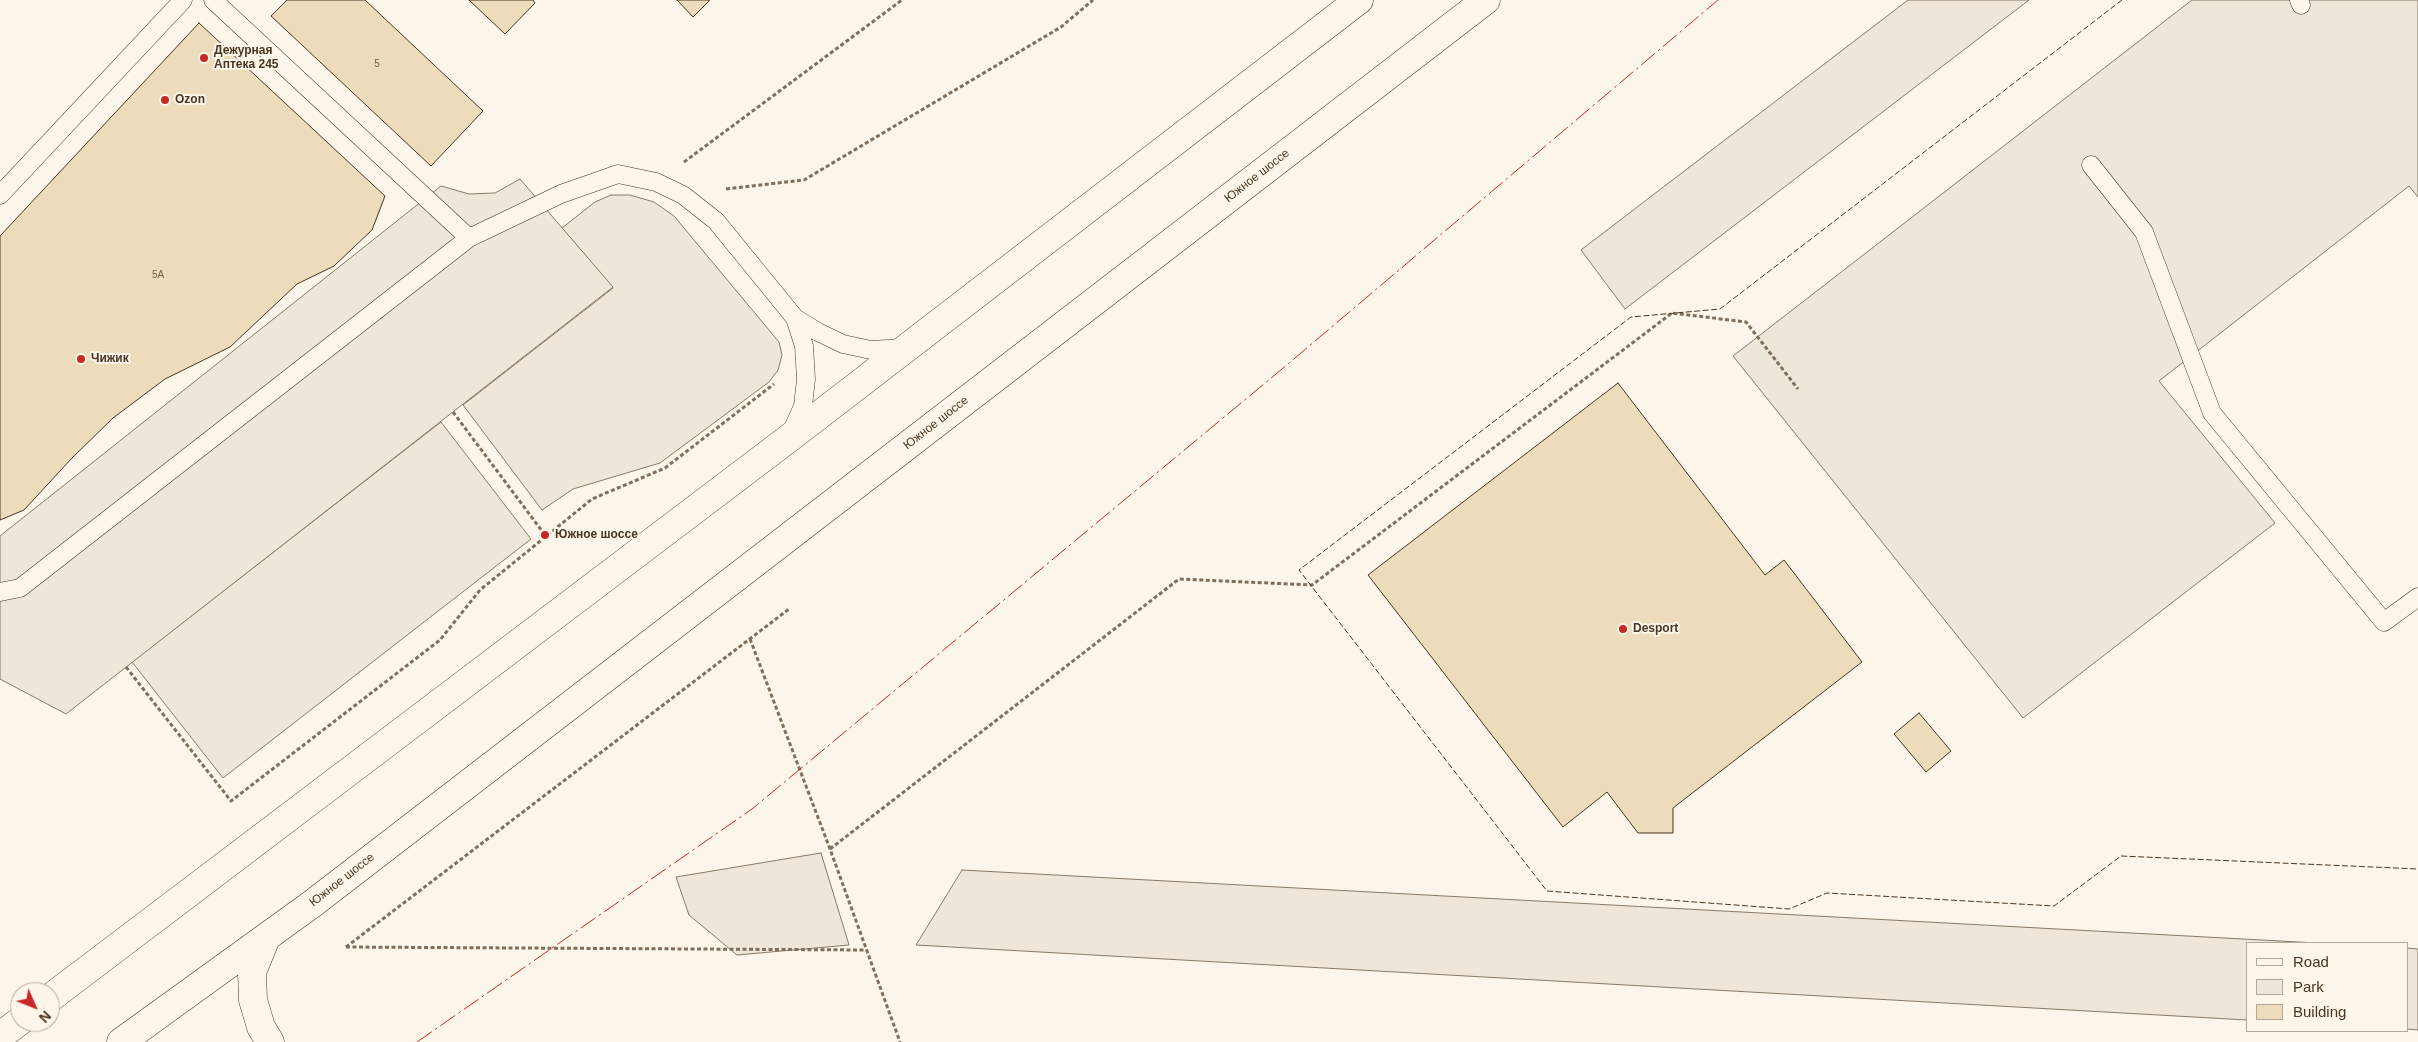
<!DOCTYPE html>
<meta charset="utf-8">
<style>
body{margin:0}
#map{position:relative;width:2418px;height:1042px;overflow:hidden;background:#fbf6e9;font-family:Helvetica,sans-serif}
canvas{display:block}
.legend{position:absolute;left:2246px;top:942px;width:162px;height:90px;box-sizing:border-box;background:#fbf6e9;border:1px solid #b4a999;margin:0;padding:6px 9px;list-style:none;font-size:15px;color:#4a3520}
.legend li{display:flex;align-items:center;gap:10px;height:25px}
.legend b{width:25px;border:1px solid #b4a999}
.north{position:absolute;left:10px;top:982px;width:50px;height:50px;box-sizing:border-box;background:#fbf6e9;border:1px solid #b4a999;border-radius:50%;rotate:134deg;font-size:14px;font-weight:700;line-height:20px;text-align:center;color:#4a3520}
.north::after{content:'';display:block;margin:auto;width:18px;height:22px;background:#c62828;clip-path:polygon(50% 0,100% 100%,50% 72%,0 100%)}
</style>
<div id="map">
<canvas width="2418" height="1042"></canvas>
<ul class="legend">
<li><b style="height:6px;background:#fbf6e9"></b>Road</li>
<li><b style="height:14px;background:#ede6d9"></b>Park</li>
<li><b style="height:14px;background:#ecdcbc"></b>Building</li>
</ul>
<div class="north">N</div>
</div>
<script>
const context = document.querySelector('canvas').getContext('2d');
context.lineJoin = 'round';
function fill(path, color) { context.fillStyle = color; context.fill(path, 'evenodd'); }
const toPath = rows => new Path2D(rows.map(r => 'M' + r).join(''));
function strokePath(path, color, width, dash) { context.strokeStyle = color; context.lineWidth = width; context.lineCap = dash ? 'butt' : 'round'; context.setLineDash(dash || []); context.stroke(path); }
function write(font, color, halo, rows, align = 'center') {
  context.font = font + ' Helvetica,sans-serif'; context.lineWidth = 4; context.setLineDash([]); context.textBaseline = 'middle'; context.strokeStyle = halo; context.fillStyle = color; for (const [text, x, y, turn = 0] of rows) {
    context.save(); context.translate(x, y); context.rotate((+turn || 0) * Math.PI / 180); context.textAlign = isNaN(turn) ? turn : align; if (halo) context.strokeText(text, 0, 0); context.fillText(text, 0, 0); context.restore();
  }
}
const green = toPath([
 [1908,0,2029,0,1625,309,1581,250,1908,0],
 [611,195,630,195,654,202,674,216,779,342,782,355,778,370,769,382,660,463,573,489,542,510,463,405,613,288,562,228,595,202,611,195],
 [441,422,531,539,223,778,132,662,441,422],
 [821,853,849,945,737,955,689,915,676,877,821,853],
 [962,870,2317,943,2247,943,2247,1020,916,945,962,870],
 [2407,948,2418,949,2418,1030,2407,1029,2407,948]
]);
fill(green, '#ede6d9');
strokePath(green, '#887966', 1);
const parking = toPath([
 [2192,0,2418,0,2418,197,2409,186,2159,381,2275,523,2023,718,1733,356,2192,0],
 [520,179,613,287,66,714,0,679,0,536,441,186,469,194,495,193,520,179]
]);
fill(parking, '#ede7d9');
strokePath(parking, '#887966', 1);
const building = toPath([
 [287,0,365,0,483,111,431,166,271,16,287,0],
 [469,0,533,0,535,3,505,34,469,0],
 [677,0,710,0,693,17,677,0],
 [199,23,385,196,372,230,334,266,297,284,230,347,165,379,113,418,72,458,24,510,0,520,0,236,199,23],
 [1618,383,1765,575,1784,560,1862,662,1673,808,1673,833,1638,833,1607,792,1563,827,1368,575,1618,383],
 [1919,713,1951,751,1926,772,1894,734,1919,713]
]);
fill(building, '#ecdcbc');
strokePath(building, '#4a3520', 1);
const service = toPath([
 [213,0,469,238],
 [2299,0,2301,5],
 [2091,165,2144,232,2212,413,2384,622,2418,597],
 [0,195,183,0],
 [791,433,803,406,806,379,804,346,795,318],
 [0,592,20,588,469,238,561,194,618,174,656,182,683,195,716,221,795,318,818,332,843,344,871,350,904,348]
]);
const primary = toPath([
 [266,938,252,972,253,1000,261,1027,270,1042],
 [50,998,788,439,1359,0],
 [0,1036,20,1021],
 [121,1042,312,904,1486,0]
]);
strokePath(service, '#4a3520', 19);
strokePath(primary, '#4a3520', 29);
strokePath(toPath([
 [684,162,902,0],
 [726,189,804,180,1061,27,1093,0],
 [453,412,545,535],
 [750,639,830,849,900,1042],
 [126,667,231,801,440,640,480,590,592,499,665,468,774,384],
 [830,849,1179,579,1312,585,1672,313,1746,322,1798,389],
 [346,947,789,609],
 [346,947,866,950]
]), '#7f6f5c', 3, [4, 2.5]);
strokePath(service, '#fbf6e9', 18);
strokePath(primary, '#fbf6e9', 28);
strokePath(toPath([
 [2122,0,1720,309,1631,317,1299,570,1547,891,1789,909,1827,893,2054,906,2121,856,2418,869]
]), '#4a3520', 1, [6, 2.5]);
strokePath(toPath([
 [417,1042,752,809,1282,369,1718,0]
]), '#c62828', 1, [18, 4, 2.5, 4]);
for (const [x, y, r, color] of [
 [204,58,5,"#c62828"],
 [165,100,5,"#c62828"],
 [81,359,5,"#c62828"],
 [545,535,5,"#c62828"],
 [1623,629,5,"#c62828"]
]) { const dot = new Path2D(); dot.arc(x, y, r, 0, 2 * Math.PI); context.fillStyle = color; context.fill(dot); strokePath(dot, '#fbf6e9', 2); }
write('10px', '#725f47', null, [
 ["5",377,64],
 ["5А",158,275]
]);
write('bold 12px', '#4a3520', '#fbf6e9', [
 ["Дежурная",214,51],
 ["Аптека 245",214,65],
 ["Ozon",175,100],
 ["Чижик",91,359],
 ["Южное шоссе",555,535],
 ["Desport",1633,629]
], 'left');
write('12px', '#4a3520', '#fbf6e9', [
 ["Южное шоссе",1257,176,-38],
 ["Южное шоссе",936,423,-38],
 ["Южное шоссе",342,880,-38]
]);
</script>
